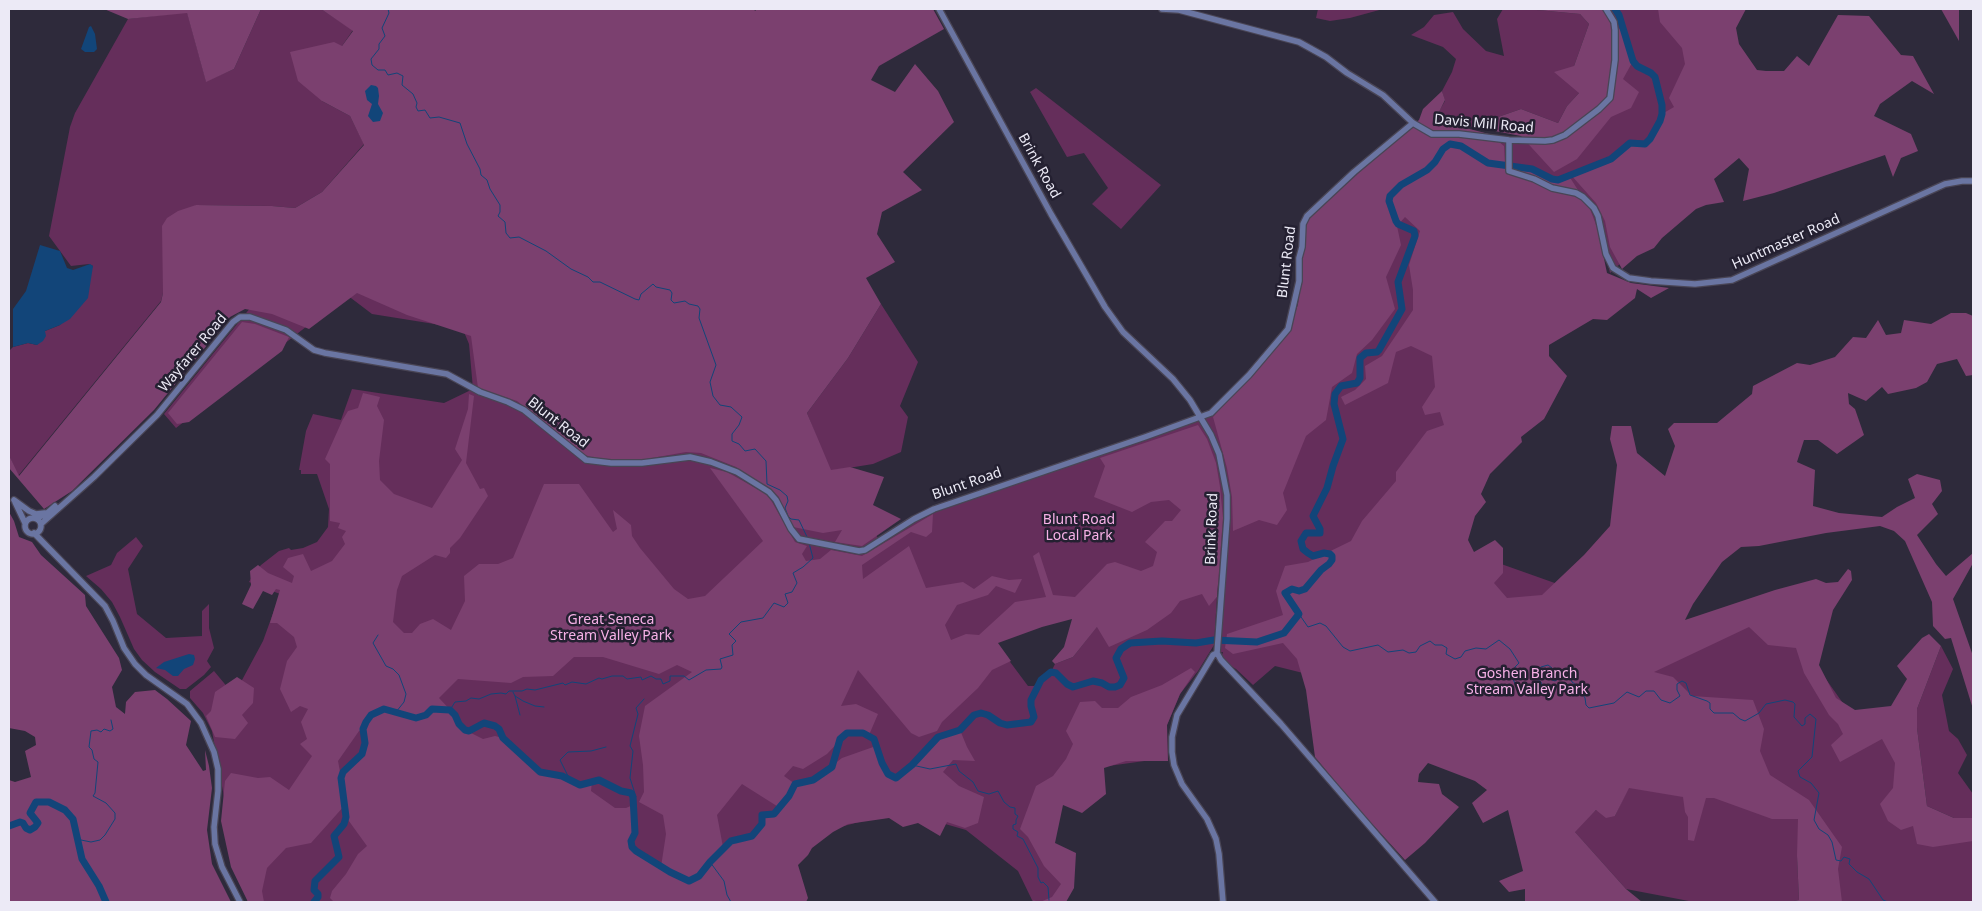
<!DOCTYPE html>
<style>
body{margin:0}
#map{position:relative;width:1982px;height:911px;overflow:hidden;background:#2e2a3b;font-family:"Noto Sans",sans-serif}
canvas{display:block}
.frame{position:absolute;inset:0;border:10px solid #eceaf6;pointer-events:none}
</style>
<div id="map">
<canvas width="1982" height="911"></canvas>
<div class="frame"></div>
</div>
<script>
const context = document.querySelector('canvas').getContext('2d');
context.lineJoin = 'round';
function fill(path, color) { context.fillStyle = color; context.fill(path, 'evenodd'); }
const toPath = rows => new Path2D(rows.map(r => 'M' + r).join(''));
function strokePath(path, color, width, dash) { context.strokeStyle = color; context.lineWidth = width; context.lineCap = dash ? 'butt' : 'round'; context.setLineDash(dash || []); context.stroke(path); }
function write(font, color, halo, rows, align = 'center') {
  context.font = font + ' "Noto Sans",sans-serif'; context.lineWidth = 5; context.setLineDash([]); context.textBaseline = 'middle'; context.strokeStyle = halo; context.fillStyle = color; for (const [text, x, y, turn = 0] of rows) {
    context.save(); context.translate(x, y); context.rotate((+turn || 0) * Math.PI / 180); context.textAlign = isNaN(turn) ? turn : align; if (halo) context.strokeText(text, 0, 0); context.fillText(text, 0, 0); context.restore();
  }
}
fill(toPath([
 [261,9,321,9,353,30,342,46,322,101,350,116,364,144,322,192,295,208,272,206,196,205,163,261,163,293,161,301,18,476,9,455,9,351,13,347,28,343,37,345,45,331,60,325,93,266,89,264,71,266,49,236,70,127,75,113,128,19,187,12,206,81,234,69],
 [1318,9,1383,9,1350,18,1330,21,1316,18],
 [1503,9,1527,9,1580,14,1589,24,1574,66,1579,93,1567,106,1558,123,1521,109,1498,117,1495,131,1434,120,1445,101,1442,91,1452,72,1456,59,1443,47,1411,35,1424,27,1434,15,1453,12,1463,29,1486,51,1504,56,1497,19],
 [1606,9,1740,9,1699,192,1610,273,1604,247,1542,260,1459,549,1673,625,1801,590,1816,665,1852,716,1892,708,1926,808,1955,819,1973,819,1973,902,1818,902,1797,856,1799,900,1789,902,1694,902,1626,889,1574,831,1596,810,1615,816,1627,790,1528,786,1303,673,1275,666,1253,685,1236,669,1224,662,1222,655,1223,652,1218,653,1221,637,1218,578,993,639,1028,686,1034,686,1051,672,1055,664,1073,657,1107,614,1211,585,1214,600,1217,597,1214,645,1198,671,1180,694,1167,725,1165,735,1166,758,1094,768,1061,793,1046,847,1075,855,1067,899,1037,902,1032,900,1018,871,966,830,900,811,833,829,783,873,791,902,248,902,228,819,212,731,203,713,190,698,190,691,214,671,234,695,263,641,280,594,249,582,253,575,261,565,279,551,289,548,291,550,303,548,317,542,328,527,329,509,317,474,301,474,301,470,299,470,306,431,313,414,341,420,352,389,444,403,473,389,469,344,457,315,447,326,372,314,347,295,176,428,164,414,290,259,775,370,816,436,807,413,848,358,881,304,918,362,900,406,908,417,901,452,873,464,836,470,881,543,920,519,936,512,1213,415,1260,365,1295,323,1316,208,1338,188,1408,129,1425,138,1560,145,1616,29],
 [1036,88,1161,185,1121,229,1092,204,1108,188,1084,153,1067,157,1030,92],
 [136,537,143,546,128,569,137,614,166,638,202,636,202,611,209,604,209,628,214,648,207,661,211,667,204,675,186,689,180,689,155,672,142,660,134,649,120,617,112,602,101,589,86,576,111,565,117,553],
 [1941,646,1953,669,1942,695,1949,731,1958,739,1967,755,1958,773,1973,794,1973,818,1954,818,1927,806,1917,728,1917,709]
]), '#652e5b');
fill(toPath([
 [104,9,261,9,234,69,206,82,187,13,128,19],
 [321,9,754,9,755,11,757,9,933,9,944,29,879,66,871,80,895,92,915,64,938,91,954,122,903,172,922,190,882,212,877,234,895,262,866,278,881,304,848,358,807,413,831,470,850,467,884,477,873,505,901,519,862,546,835,542,842,530,823,533,793,527,778,496,736,467,701,453,686,452,635,461,594,458,585,455,517,401,478,388,471,336,407,315,357,293,309,329,272,314,245,309,230,317,154,410,72,491,44,509,9,468,9,455,19,476,161,302,163,293,162,226,167,218,178,211,196,205,272,206,295,208,322,192,364,145,350,116,322,101,298,81,290,52,334,42,342,46,353,31],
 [1527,9,1603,9,1611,24,1625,32,1633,61,1623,79,1639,92,1631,108,1611,117,1577,159,1554,172,1521,136,1495,131,1498,117,1521,109,1558,123,1567,106,1579,93,1554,72,1574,66,1589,24,1580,14],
 [1658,9,1746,9,1736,28,1739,44,1757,70,1766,71,1784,71,1797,56,1809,66,1838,15,1869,16,1901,55,1913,56,1934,94,1912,81,1880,104,1874,116,1911,134,1918,151,1901,158,1893,177,1885,155,1774,193,1743,201,1749,169,1739,158,1714,179,1724,202,1706,205,1696,209,1662,238,1654,248,1637,256,1622,269,1610,247,1605,221,1596,203,1571,175,1611,159,1630,143,1645,144,1650,139,1662,114,1674,107,1669,98,1685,64,1682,48,1660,22],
 [1941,9,1959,9,1959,41],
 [1442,91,1445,100,1435,120,1489,134,1504,146,1505,165,1532,169,1552,179,1558,180,1569,176,1590,209,1598,230,1607,273,1631,283,1669,288,1651,298,1637,289,1635,298,1607,320,1593,319,1549,345,1549,356,1567,376,1544,419,1521,437,1522,442,1490,474,1481,494,1486,502,1475,516,1468,540,1474,552,1495,540,1503,548,1503,573,1494,583,1507,598,1542,595,1584,555,1610,526,1617,465,1610,439,1612,426,1631,426,1637,453,1665,476,1675,446,1668,429,1674,423,1717,423,1752,394,1753,386,1797,363,1810,365,1835,357,1853,337,1866,338,1878,320,1886,335,1901,333,1904,320,1931,324,1951,313,1966,313,1973,316,1973,375,1966,376,1957,359,1937,364,1927,382,1916,388,1888,394,1882,387,1866,401,1848,393,1849,404,1855,409,1864,435,1837,454,1818,440,1804,440,1797,462,1815,470,1813,506,1839,513,1882,517,1897,507,1915,498,1908,479,1917,474,1940,480,1942,491,1932,504,1938,514,1917,535,1936,564,1946,576,1973,553,1973,563,1953,599,1973,656,1973,709,1951,638,1945,639,1933,626,1932,602,1905,541,1894,531,1880,526,1826,533,1759,546,1741,547,1722,562,1693,604,1685,620,1775,590,1816,579,1826,583,1838,582,1848,569,1851,571,1852,580,1833,610,1819,665,1836,698,1855,710,1891,706,1907,679,1897,666,1922,638,1929,634,1941,646,1917,709,1917,728,1927,806,1954,818,1973,818,1973,841,1933,847,1917,844,1913,826,1901,830,1888,821,1880,804,1893,788,1895,763,1882,739,1840,762,1831,745,1843,734,1838,724,1829,715,1804,673,1796,648,1768,645,1749,627,1654,672,1673,677,1692,696,1753,700,1764,729,1760,751,1770,775,1809,800,1842,847,1838,869,1842,902,1789,902,1799,900,1797,856,1798,819,1772,819,1714,798,1706,798,1694,841,1688,840,1688,817,1685,812,1683,797,1629,788,1615,816,1606,818,1596,810,1575,832,1626,889,1642,902,1525,902,1525,889,1509,892,1499,881,1523,871,1508,810,1483,823,1472,803,1487,790,1475,781,1428,763,1419,774,1418,782,1439,784,1442,794,1459,807,1425,843,1405,860,1353,803,1315,757,1306,690,1297,659,1283,643,1233,654,1225,648,1227,634,1283,615,1276,591,1285,566,1308,562,1351,541,1362,521,1396,481,1396,472,1427,431,1444,425,1440,412,1425,415,1422,407,1435,387,1432,356,1411,346,1396,352,1388,383,1345,405,1341,397,1355,390,1366,379,1365,366,1382,356,1413,310,1413,290,1409,265,1420,231,1405,217,1397,226,1401,245,1386,277,1395,309,1372,340,1357,354,1352,373,1332,387,1326,420,1306,436,1283,493,1287,510,1277,525,1259,520,1233,531,1232,497,1227,468,1213,417,1289,332,1298,304,1305,227,1309,217,1419,120,1423,109],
 [242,322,255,324,289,337,282,351,189,422,177,424,168,413],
 [363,393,380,397,377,406,384,420,379,461,380,480,394,494,432,508,462,460,455,449,468,409,469,394,474,396,466,463,480,489,484,488,488,496,460,538,450,548,450,553,446,558,435,555,402,576,397,590,393,622,404,633,412,633,420,624,433,619,451,630,465,601,464,576,479,564,498,564,513,558,544,484,579,484,613,532,617,529,613,510,631,525,632,536,640,548,674,589,688,599,705,596,763,541,710,468,727,472,768,495,795,542,807,546,802,554,806,561,820,559,831,550,862,556,933,514,932,532,926,537,911,532,862,565,863,579,909,546,926,588,963,582,974,589,992,576,1009,580,1022,579,1015,593,996,586,988,595,957,605,945,625,951,640,966,634,979,635,1015,602,1046,597,1033,556,1039,552,1053,595,1075,597,1107,564,1115,562,1141,571,1153,566,1157,552,1145,542,1165,521,1172,521,1181,510,1169,500,1151,502,1132,512,1094,497,1105,466,1100,458,1198,425,1207,439,1216,463,1220,487,1223,518,1217,597,1209,606,1202,594,1180,601,1171,613,1147,630,1109,647,1097,627,1073,657,1055,664,1052,661,1064,647,1072,619,1042,627,998,643,1011,661,992,670,978,688,942,722,937,731,919,737,911,733,858,670,841,706,856,704,878,714,869,735,847,733,827,754,803,769,793,766,784,776,795,784,813,780,842,758,876,746,882,763,888,774,896,778,901,776,930,748,938,737,960,730,967,747,975,761,953,760,943,772,959,786,984,797,978,823,965,828,947,822,940,836,918,823,903,827,889,818,848,824,833,832,812,848,808,855,798,865,808,898,806,902,334,902,330,898,332,891,346,874,358,854,367,846,346,817,345,805,311,843,286,848,267,868,262,891,264,902,248,902,231,867,221,821,225,781,231,773,258,778,270,777,289,790,312,756,300,744,307,739,301,722,308,709,300,706,291,712,280,689,287,661,297,647,294,637,277,623,270,623,280,590,276,589,272,595,263,591,253,609,242,604,251,585,250,571,258,565,268,573,292,583,294,576,283,567,288,558,303,554,311,571,332,561,345,544,342,537,346,531,338,528,340,523,330,521,330,464,325,459,342,421,348,411,358,408],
 [574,657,603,657,659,674,677,665,692,672,645,706,639,736,643,765,644,792,639,802,663,815,666,834,661,867,636,852,632,847,631,841,635,833,633,805,626,808,615,808,591,791,592,781,580,785,562,776,540,772,503,738,495,736,483,739,465,730,459,724,455,715,439,698,458,679,511,683,523,677,553,676],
 [363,729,365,743,362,754,343,772,341,777,338,761,359,731],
 [742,784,780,808,774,814,762,815,762,824,752,836,731,841,723,847,717,815],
 [9,512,14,521,19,537,32,542,41,555,85,595,86,606,119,658,122,670,112,687,116,707,125,714,126,702,135,692,155,690,167,699,191,721,186,745,203,771,206,770,205,750,209,766,212,788,207,830,212,864,231,902,9,902,9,780,15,782,31,777,25,751,36,745,35,737,25,731,9,728],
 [1191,668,1195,672,1180,694,1167,725,1168,761,1126,761,1104,768,1106,794,1082,813,1063,805,1055,843,1076,853,1074,888,1066,902,1034,902,1032,900,1040,902,1052,897,1061,884,1044,866,1028,837,1020,829,1036,786,1053,776,1066,759,1073,744,1066,731,1080,702,1095,701,1102,708,1118,708,1131,697,1162,685],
 [237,677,254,688,253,703,242,715,248,723,235,739,215,737,206,716,211,711,215,692]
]), '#7b406f');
fill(toPath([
 [91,26,95,34,97,49,94,52,85,52,81,49,89,27],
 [371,85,376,86,378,88,379,96,378,104,383,113,380,121,373,122,368,116,372,104,367,100,365,91],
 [40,245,60,251,67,268,73,270,90,264,93,266,88,298,70,319,60,325,45,331,46,336,43,341,37,345,28,343,13,347,13,309,26,291],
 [189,654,194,655,195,659,193,665,184,669,178,676,173,676,165,670,156,668,164,662]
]), '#124579');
strokePath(toPath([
 [388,9,389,13,382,28,385,36,379,44,379,49,371,59,372,65,378,70,385,70,388,75,397,73,403,76,402,85,413,94,417,103,416,107,418,111,425,110,430,118,439,117,460,123,467,144,480,169,481,175,487,180,490,189,500,205,500,212,498,216,505,222,506,233,510,238,519,237,546,251,571,269,588,277,593,282,600,282,635,299,639,300,641,294,653,284,656,287,670,290,672,293,671,300,674,303,685,301,689,304,698,306,700,309,699,318,716,365,710,382,713,396,720,405,731,407,742,417,739,425,732,434,732,441,739,444,745,451,755,449,766,461,767,484,780,490,787,496,788,501,785,508,788,516,791,519,799,520,808,539],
 [1299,614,1308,627,1320,623,1326,626,1343,647,1350,651,1378,645,1388,652,1403,650,1409,653,1416,652,1420,646,1430,641,1435,645,1442,645,1447,648,1446,654,1455,659,1461,657,1465,651,1476,648,1486,649,1499,640,1510,649,1519,663,1515,667,1513,679,1516,686,1524,692,1531,696,1539,692,1542,687,1541,682,1536,678,1535,672,1541,667,1548,665,1552,668,1550,677,1552,680,1555,681,1561,677,1569,676,1572,682,1579,687,1585,698,1586,705,1589,708,1614,703,1627,692,1639,697,1646,691,1654,691,1661,700,1670,703,1680,696,1677,690,1677,684,1682,681,1686,683,1690,695,1707,701,1710,703,1710,709,1714,713,1733,713,1740,719,1745,721,1759,713,1766,704,1785,700,1793,702,1795,704,1794,717,1802,726,1805,724,1805,718,1810,714,1816,719,1812,757,1798,771,1800,777,1811,783,1819,793,1814,820,1819,829,1828,835,1832,842,1836,860,1841,861,1844,857,1850,859,1849,864,1857,872,1869,879,1883,900,1888,902],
 [378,635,373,643,386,666,393,669,399,675,406,694,404,702,396,712],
 [513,692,515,696,523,701,535,706,544,707],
 [515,696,520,715],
 [450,710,455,702,466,701,471,698,479,699,491,694,501,693,506,694,509,691,522,691,527,689,535,690,563,683,565,685,572,682,586,684,599,678,602,679,612,676,623,676,627,679,641,677,642,680,651,676,656,679,661,679,663,684,670,681,670,676,684,676,689,680,706,670,721,669,722,667,720,659,733,655,732,645,736,641,729,634,741,622,763,618,774,603,784,607,788,603,785,594,792,592,797,583,793,573,803,567,813,558,809,543],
 [912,765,930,769,956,764,959,771,973,782,978,791,989,794,998,791,1004,802,1010,807,1015,808,1015,814,1018,816,1016,820,1016,824,1013,825,1013,829,1018,832,1017,836,1023,839,1038,868,1038,877,1041,883,1043,882,1048,887,1049,900],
 [570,780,560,760,568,752,591,751,606,747],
 [633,797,636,797,630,778,633,751,630,746,638,714,636,708,644,699],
 [76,839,91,842,100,840,105,835,115,819,115,813,106,803,93,796,95,793,98,762,94,759,92,750,89,747,91,731,97,730,101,732,104,729,110,731,113,729,111,720],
 [710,862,724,881,727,895,731,902]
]), '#124579', 1);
strokePath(toPath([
 [9,826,20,822,23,823,26,828,30,830,35,827,38,823,30,813,36,802,49,802,65,810,73,819,82,859,99,886,106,902],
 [314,902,318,897,318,894,314,890,315,881,339,857,334,836,344,824,346,817,341,778,343,772,362,754,365,743,363,729,366,722,371,715,384,709,416,718,426,715,432,709,450,710,455,715,459,724,465,730,469,731,484,723,495,726,499,729,503,738,540,772,562,776,580,785,599,780,621,791,631,793,633,797,635,833,631,841,632,847,636,851,670,872,689,881,699,876,710,862,731,841,752,836,762,824,762,815,774,814,789,796,795,784,813,780,832,767,840,739,847,733,863,733,874,739,882,763,888,774,896,778,912,765,938,737,960,730,974,715,981,713,988,715,1000,723,1007,725,1031,722,1034,717,1031,706,1031,700,1041,680,1051,672,1056,673,1067,684,1073,687,1093,681,1102,683,1109,687,1115,687,1120,685,1124,678,1116,658,1121,649,1130,643,1162,641,1196,643,1214,640,1257,642,1284,633,1299,614,1285,593,1292,589,1299,591,1305,589,1321,570,1329,564,1332,560,1332,556,1330,554,1324,553,1313,556,1308,553,1303,549,1301,541,1306,533,1320,533,1320,529,1313,516,1327,488,1333,466,1343,439,1334,404,1335,394,1341,386,1357,383,1360,378,1360,358,1366,353,1377,352,1379,350,1402,309,1398,282,1415,236,1414,231,1398,224,1396,221,1389,201,1390,196,1401,185,1427,170,1435,162,1443,149,1450,144,1461,146,1488,163,1532,169,1552,179,1558,180,1611,159,1630,143,1645,144,1650,139,1660,121,1662,114,1662,105,1655,77,1651,73,1637,66,1633,61,1619,15,1615,9]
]), '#124579', 7);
const secondary = toPath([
 [939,9,1051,214,1105,307,1123,332,1173,379,1190,400,1211,435,1219,454,1227,495,1227,519,1217,653,1221,660,1281,724,1435,902],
 [1162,9,1179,10,1299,42,1326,57,1347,73,1383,95,1413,123,1432,134,1459,134,1509,140,1545,141,1553,140,1565,135,1599,109,1610,98,1615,60,1615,30,1614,22,1606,9],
 [1509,140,1509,171,1534,179,1552,188,1576,193,1583,197,1594,208,1598,216,1606,254,1613,268,1629,278,1651,281,1695,284,1732,280,1945,184,1962,181,1973,181],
 [14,500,29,511,36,514,45,513],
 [15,502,25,523],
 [36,518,45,515,55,506],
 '25 526a8 8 0 1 1 16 0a8 8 0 1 1-16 0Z',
 [41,524,94,477,157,415,233,322,240,317,250,317,286,330,314,350,325,353,447,374,480,392,508,402,524,410,586,460,611,463,642,463,690,457,711,462,737,472,769,492,776,500,791,529,799,539,859,551,865,550,914,519,934,509,1145,437,1211,413,1249,375,1288,329,1299,281,1299,258,1302,247,1303,224,1307,216,1354,172,1413,123],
 [34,533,105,606,113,621,124,648,135,664,146,675,187,704,201,723,214,752,218,769,218,791,214,827,215,844,222,867,240,902],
 [1217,653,1213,655,1177,715,1172,737,1172,752,1174,765,1182,784,1207,819,1216,839,1219,854,1223,902]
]);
strokePath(secondary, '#494555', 8);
strokePath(secondary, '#6a75a2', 5.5);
write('14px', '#eceaf6', '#242031', [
 ["Davis Mill Road",1484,124,5],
 ["Brink Road",1039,166,61],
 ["Huntmaster Road",1786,242,-24],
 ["Blunt Road",1287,262,-83],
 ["Wayfarer Road",193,353,-50],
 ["Blunt Road",558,423,38],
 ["Blunt Road",967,484,-19],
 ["Brink Road",1212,529,-88]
]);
write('14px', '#f7b1e7', '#242031', [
 ["Blunt Road",1079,520],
 ["Local Park",1079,536],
 ["Great Seneca",611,620],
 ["Stream Valley Park",611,636],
 ["Goshen Branch",1527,674],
 ["Stream Valley Park",1527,690]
]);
</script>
